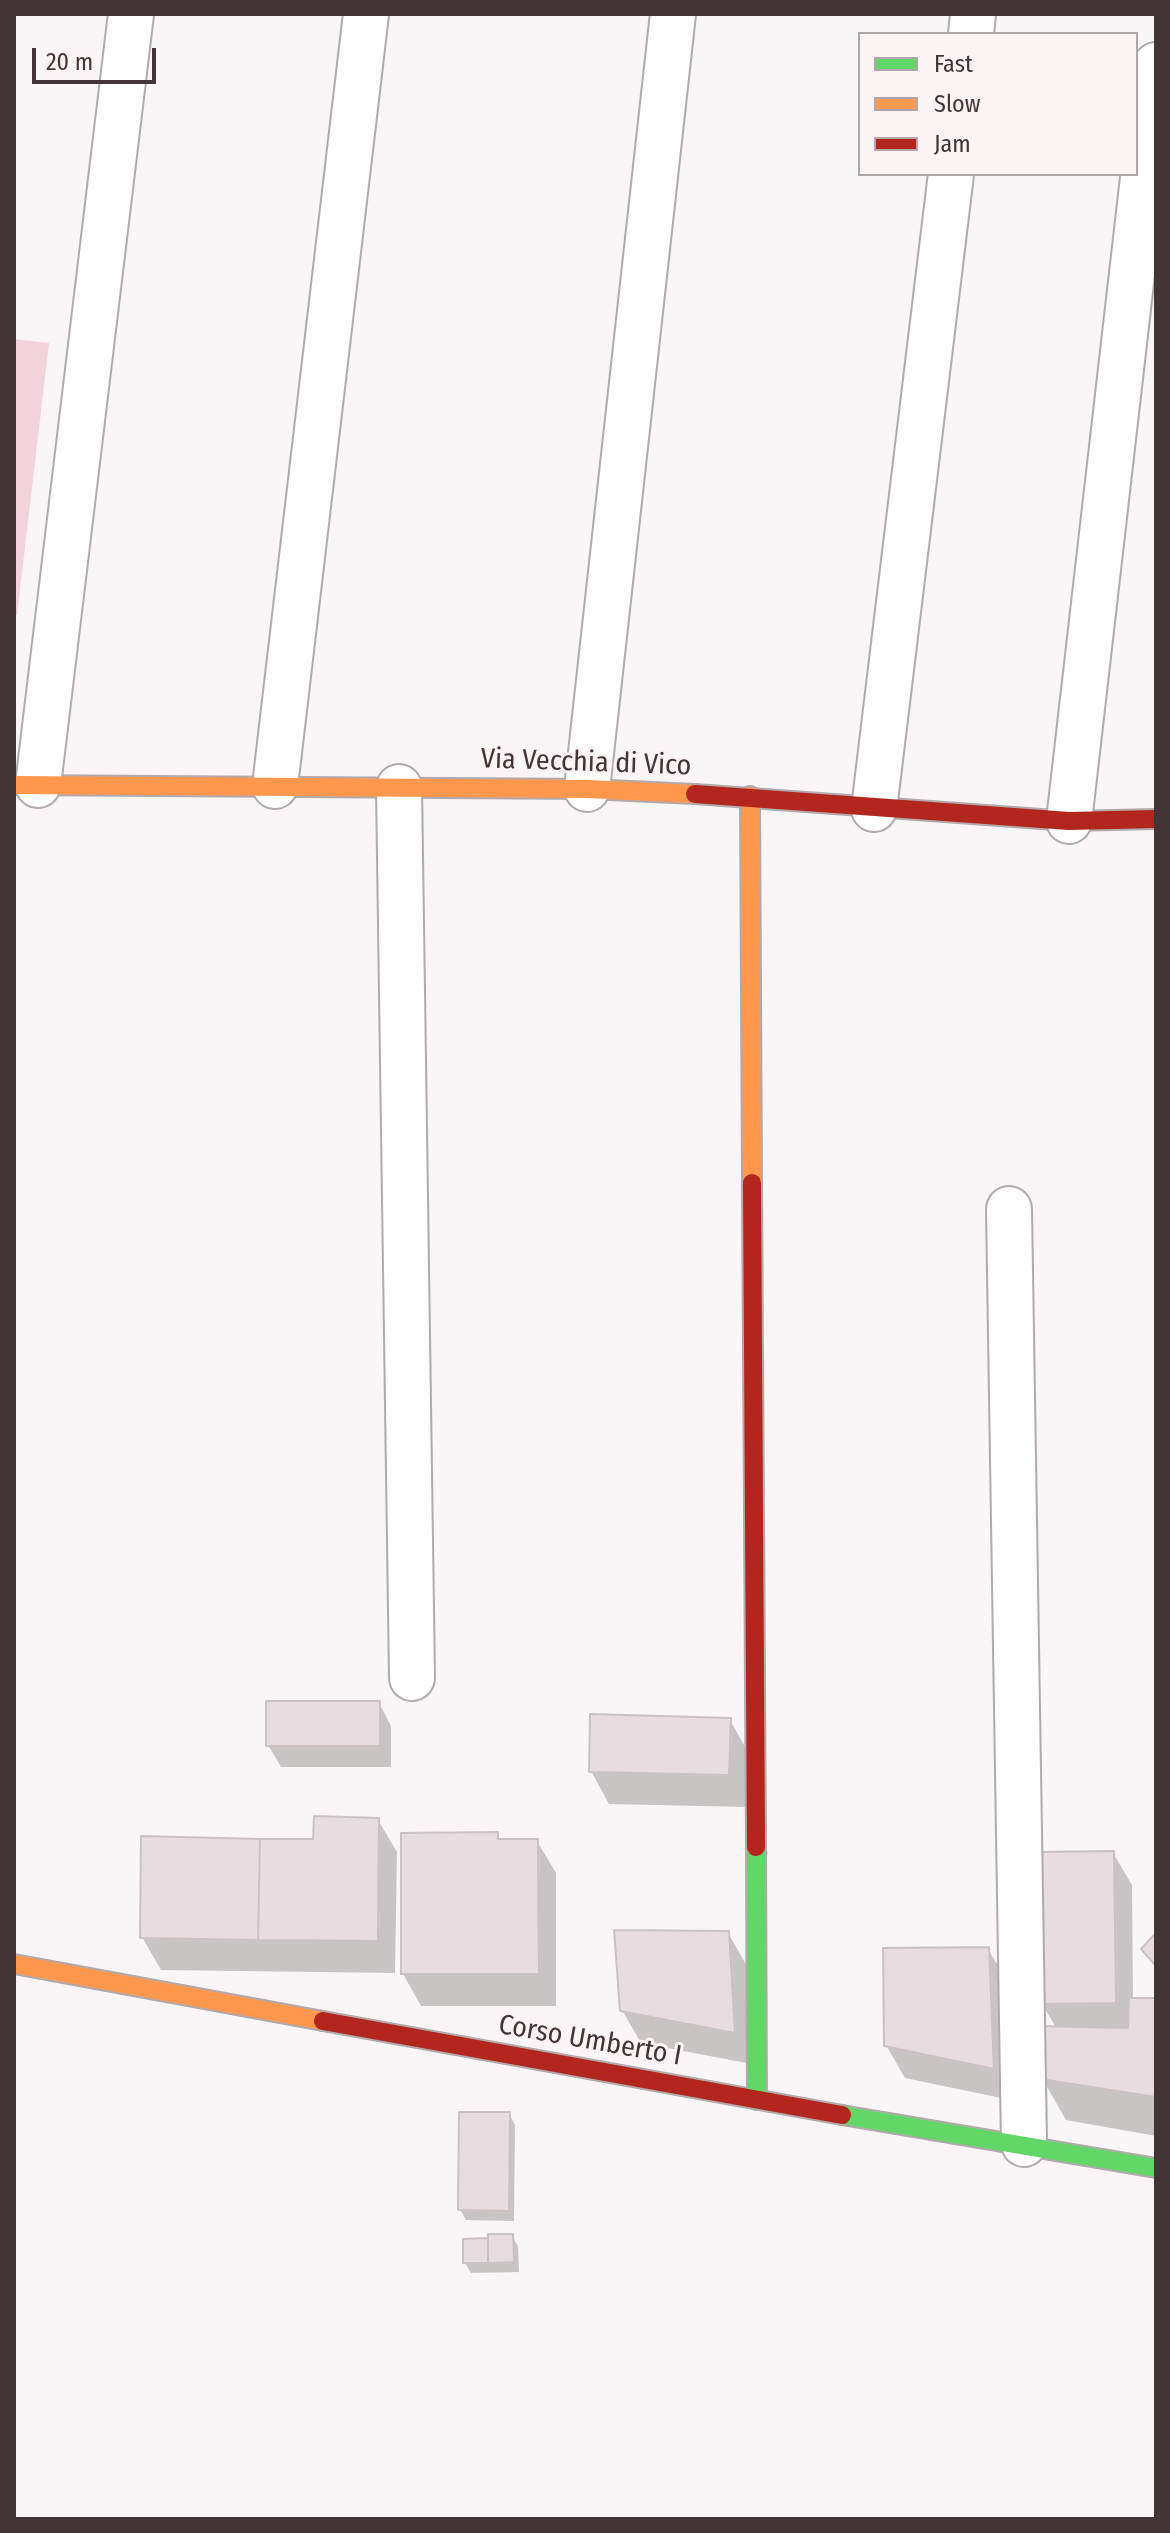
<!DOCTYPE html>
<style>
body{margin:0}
#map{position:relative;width:1170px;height:2533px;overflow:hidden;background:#faf5f6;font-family:"Fira Sans Condensed",sans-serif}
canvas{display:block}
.frame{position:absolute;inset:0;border:16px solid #423437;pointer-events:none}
.legend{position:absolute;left:858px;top:32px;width:280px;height:144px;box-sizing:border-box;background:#fbf4f5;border:2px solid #b1a7a9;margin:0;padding:10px 14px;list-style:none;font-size:24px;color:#423437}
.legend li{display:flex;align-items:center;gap:16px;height:40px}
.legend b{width:40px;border:2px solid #b1a7a9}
.scale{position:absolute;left:32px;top:48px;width:124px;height:36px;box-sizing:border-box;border:4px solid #423437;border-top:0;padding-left:10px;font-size:24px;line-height:28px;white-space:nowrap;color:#423437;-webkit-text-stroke:6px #fbf4f5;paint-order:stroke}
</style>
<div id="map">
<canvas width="1170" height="2533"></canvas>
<div class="frame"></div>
<ul class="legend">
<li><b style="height:10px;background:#63d668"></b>Fast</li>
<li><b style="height:10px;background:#ff974d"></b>Slow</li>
<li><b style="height:10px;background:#b3261e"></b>Jam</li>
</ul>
<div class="scale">20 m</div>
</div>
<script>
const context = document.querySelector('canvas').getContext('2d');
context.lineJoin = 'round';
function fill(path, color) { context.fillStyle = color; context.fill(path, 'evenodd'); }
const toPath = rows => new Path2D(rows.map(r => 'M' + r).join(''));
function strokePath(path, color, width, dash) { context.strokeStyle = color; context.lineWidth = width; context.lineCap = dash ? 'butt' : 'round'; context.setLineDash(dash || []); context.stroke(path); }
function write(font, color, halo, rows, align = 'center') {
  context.font = font + ' "Fira Sans Condensed",sans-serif'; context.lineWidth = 6; context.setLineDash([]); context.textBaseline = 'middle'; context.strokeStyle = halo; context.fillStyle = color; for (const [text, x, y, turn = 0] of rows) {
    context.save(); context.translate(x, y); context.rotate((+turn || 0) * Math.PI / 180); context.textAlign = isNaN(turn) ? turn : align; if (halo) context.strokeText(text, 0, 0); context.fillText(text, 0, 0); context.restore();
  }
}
fill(toPath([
 [14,339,49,343,17,615,14,614]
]), '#f3d3db');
fill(toPath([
 [379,1703,391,1726,391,1767,281,1767,268,1745],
 [730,1720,748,1752,747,1807,609,1804,591,1771],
 [378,1820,397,1852,395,1973,161,1970,142,1937],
 [497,1834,500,1841,537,1841,556,1873,556,2006,421,2006,403,1974],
 [1113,1853,1132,1885,1133,2000,1156,2000,1156,2136,1066,2120,1042,2078,1057,2029,1042,2004],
 [728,1933,747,1966,752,2064,641,2043,622,2010],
 [988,1949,1007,1981,1011,2100,905,2078,886,2045],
 [509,2114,515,2125,514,2221,466,2220,460,2209],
 [512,2236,518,2246,519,2272,471,2273,465,2263]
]), '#0003');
const building = toPath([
 [266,1701,380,1701,380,1746,266,1746,266,1701],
 [590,1714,731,1718,729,1775,589,1772,590,1714],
 [314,1816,379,1818,378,1941,258,1940,260,1839,313,1839,314,1816],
 [498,1832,498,1839,538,1839,539,1974,401,1974,401,1833,498,1832],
 [141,1836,260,1839,258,1940,140,1938,141,1836],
 [1114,1851,1116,2003,1040,2004,1039,1852,1114,1851],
 [614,1930,729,1931,735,2033,620,2011,614,1930],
 [1156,1933,1156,1966,1141,1949,1156,1933],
 [989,1947,994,2069,884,2046,883,1948,989,1947],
 [1129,1998,1156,1998,1156,2097,1040,2079,1037,2026,1128,2028,1129,1998],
 [459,2112,510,2112,509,2211,458,2210,459,2112],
 [488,2234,513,2234,514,2262,488,2263,488,2234],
 [488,2238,488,2263,463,2263,463,2239,488,2238]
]);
fill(building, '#e7dde0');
strokePath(building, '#cac1c3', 2);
const street = toPath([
 [971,34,973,14],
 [38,785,131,14],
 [275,786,366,14],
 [399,787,412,1678],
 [587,789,673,14],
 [874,809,951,174],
 [1069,821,1156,65],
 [1009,1209,1024,2144]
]);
const fast = toPath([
 [756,1847,757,2100],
 [842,2115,1156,2168]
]);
const slow = toPath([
 [14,785,587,789,695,794],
 [750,796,752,1183],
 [14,1964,323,2021]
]);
const jam = toPath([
 [695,794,1069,821,1156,819],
 [752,1183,756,1847],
 [323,2021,842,2115]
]);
strokePath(street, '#b1a9ab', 48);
strokePath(fast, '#b1a9ab', 22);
strokePath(slow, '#b1a9ab', 22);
strokePath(jam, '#b1a9ab', 22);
strokePath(street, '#fefefe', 44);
strokePath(fast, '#63d668', 18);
strokePath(slow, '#ff974d', 18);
strokePath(jam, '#b3261e', 18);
write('28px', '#423437', '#fbf4f5', [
 ["Via Vecchia di Vico",586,763,2],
 ["Corso Umberto I",590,2041,10]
]);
</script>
